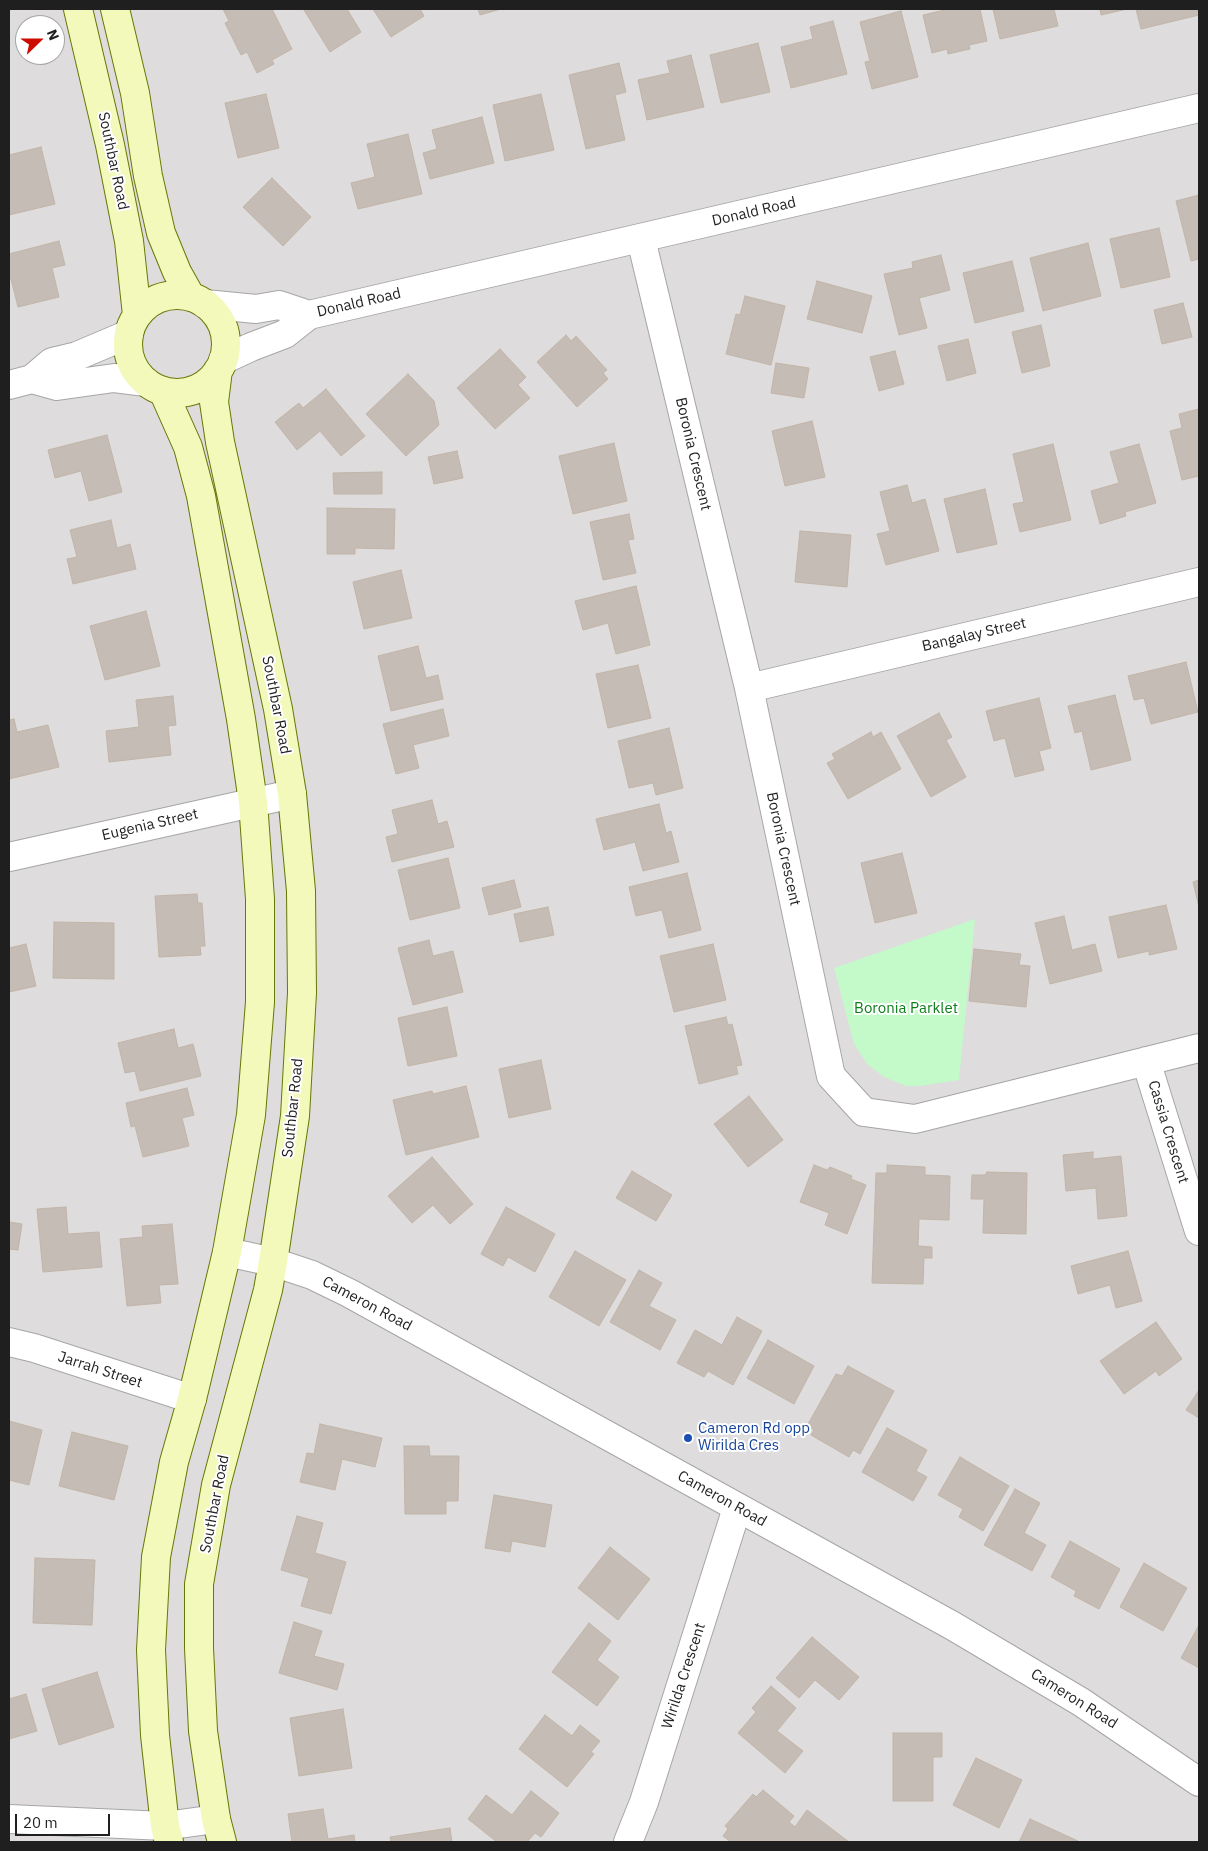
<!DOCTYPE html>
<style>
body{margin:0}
#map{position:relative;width:1208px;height:1851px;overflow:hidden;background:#f0ede6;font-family:"IBM Plex Sans",sans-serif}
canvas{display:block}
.frame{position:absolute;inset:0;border:10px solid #1f1f1f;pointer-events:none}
.north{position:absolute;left:15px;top:15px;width:50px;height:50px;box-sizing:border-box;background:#fff;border:1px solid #a5a5a5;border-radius:50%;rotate:68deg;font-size:14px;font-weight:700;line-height:20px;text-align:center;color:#1f1f1f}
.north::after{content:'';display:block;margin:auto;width:18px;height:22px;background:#ce0b01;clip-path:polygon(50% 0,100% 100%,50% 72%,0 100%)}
.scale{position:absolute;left:15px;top:1814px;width:95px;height:22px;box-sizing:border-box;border:2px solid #1f1f1f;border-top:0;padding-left:6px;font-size:15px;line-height:18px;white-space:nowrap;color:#1f1f1f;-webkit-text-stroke:4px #fff;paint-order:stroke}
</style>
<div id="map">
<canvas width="1208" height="1851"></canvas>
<div class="frame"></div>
<div class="north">N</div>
<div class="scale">20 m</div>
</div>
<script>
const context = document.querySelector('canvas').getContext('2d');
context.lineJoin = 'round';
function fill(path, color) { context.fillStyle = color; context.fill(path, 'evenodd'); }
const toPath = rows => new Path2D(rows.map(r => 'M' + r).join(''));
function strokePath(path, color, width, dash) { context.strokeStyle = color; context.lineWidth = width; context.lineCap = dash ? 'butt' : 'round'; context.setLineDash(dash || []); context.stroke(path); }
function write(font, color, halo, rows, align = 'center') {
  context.font = font + ' "IBM Plex Sans",sans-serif'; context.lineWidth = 4; context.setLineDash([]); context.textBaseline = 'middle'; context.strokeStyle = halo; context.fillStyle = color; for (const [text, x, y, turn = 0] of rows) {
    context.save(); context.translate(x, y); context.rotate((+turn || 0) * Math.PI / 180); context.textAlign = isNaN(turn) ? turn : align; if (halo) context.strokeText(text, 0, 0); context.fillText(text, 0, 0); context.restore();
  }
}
fill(toPath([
 [9,9,1199,9,1199,1842,9,1842],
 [25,25,55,25,55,55,25,55]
]), '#dedcdc');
fill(toPath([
 [975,919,959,1080,920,1086,906,1086,884,1077,867,1064,854,1044,834,968]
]), '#c4f9ca');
const building = toPath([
 [223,9,272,9,292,49,272,60,274,64,257,73,247,52,241,55,225,23,229,21,223,9],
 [305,9,347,9,361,32,330,52,304,10,305,9],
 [373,9,420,9,424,16,391,37,373,9],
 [478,9,501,9,480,15,478,9],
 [949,9,980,9,987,41,969,45,970,49,948,54,947,49,932,53,923,15,949,9],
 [993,9,1054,9,1058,26,1000,39,993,9],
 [1100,9,1127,9,1101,15,1100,9],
 [1136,9,1199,9,1199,15,1141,29,1136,9],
 [901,11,918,77,872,89,865,62,870,61,860,22,901,11],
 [833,21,847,74,791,88,781,47,813,39,810,27,833,21],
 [758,43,770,92,721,103,710,55,758,43],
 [691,55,704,107,647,120,638,80,670,73,667,61,691,55],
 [619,63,626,92,615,95,625,140,586,149,569,75,619,63],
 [266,94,279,148,238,158,225,103,266,94],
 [541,94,554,150,505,161,493,105,541,94],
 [482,117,494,163,430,179,423,153,437,149,432,130,482,117],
 [408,134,422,194,358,209,351,183,375,177,367,144,408,134],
 [41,147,55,204,9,215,9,155,41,147],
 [272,178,311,217,283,246,243,207,272,178],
 [1199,195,1199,259,1191,261,1176,201,1199,195],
 [1159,228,1170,277,1121,288,1110,239,1159,228],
 [59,241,65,265,52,268,59,297,18,307,11,279,9,279,9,254,59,241],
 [1088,243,1101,296,1043,311,1030,258,1088,243],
 [941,255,950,290,919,298,927,328,899,335,884,274,913,268,912,262,941,255],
 [1012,261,1024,311,975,323,963,273,1012,261],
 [817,281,872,296,862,333,807,319,817,281],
 [745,296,785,306,771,365,726,354,736,314,740,315,745,296],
 [1183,303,1192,337,1162,344,1154,310,1183,303],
 [1041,325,1050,366,1022,373,1012,332,1041,325],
 [566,335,571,341,576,336,607,370,603,373,608,379,577,407,537,362,566,335],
 [968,339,976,373,947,381,938,346,968,339],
 [500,349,526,377,518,385,530,398,495,429,457,388,500,349],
 [895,351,904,384,879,391,870,357,895,351],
 [776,363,809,368,804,398,771,393,776,363],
 [408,374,434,401,439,425,406,456,366,414,408,374],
 [326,389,365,436,341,456,320,431,297,450,275,422,299,403,303,408,326,389],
 [1199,409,1199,476,1182,480,1170,431,1182,428,1179,414,1199,409],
 [812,421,825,477,785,486,772,431,812,421],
 [107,435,122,492,89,501,81,471,55,478,48,450,107,435],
 [614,443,627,501,573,514,559,456,614,443],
 [1053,444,1071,520,1020,532,1013,504,1024,502,1013,454,1053,444],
 [1139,444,1156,503,1125,512,1126,516,1100,524,1091,491,1119,483,1110,452,1139,444],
 [457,451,463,478,434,484,428,457,457,451],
 [382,472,382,494,334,494,333,473,382,472],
 [907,485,912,503,925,499,939,551,886,565,877,534,890,531,880,492,907,485],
 [985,489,997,544,957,553,944,499,985,489],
 [327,508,395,509,394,549,355,548,355,554,327,554,327,508],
 [629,514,634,539,628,540,636,573,603,580,590,522,629,514],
 [111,520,117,548,130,544,136,569,73,584,67,559,77,557,70,530,111,520],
 [800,531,851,535,847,587,795,582,800,531],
 [401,570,412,618,364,629,353,582,401,570],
 [636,586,650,645,616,654,608,623,583,630,575,601,636,586],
 [146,611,160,666,105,680,90,626,146,611],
 [418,646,426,678,438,675,443,699,391,711,378,656,418,646],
 [1186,662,1198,712,1151,724,1144,698,1134,700,1128,676,1186,662],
 [638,665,651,718,608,728,596,674,638,665],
 [1115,695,1131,760,1091,770,1082,731,1075,733,1068,706,1115,695],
 [173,696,176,725,168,726,171,755,109,762,106,731,139,727,136,700,173,696],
 [1039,698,1051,748,1039,751,1044,770,1015,777,1005,738,994,741,986,711,1039,698],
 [443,709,449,736,413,745,419,768,396,774,383,724,443,709],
 [939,713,952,737,946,740,966,777,931,797,897,736,939,713],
 [14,719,17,732,48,725,59,767,9,779,9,720,14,719],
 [669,728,683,788,656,795,653,783,629,788,618,741,669,728],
 [871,732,873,737,881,732,901,769,848,799,827,763,835,759,832,754,871,732],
 [432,800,438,824,447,821,454,847,392,862,386,837,398,834,392,810,432,800],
 [659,804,666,833,671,831,679,862,643,871,635,842,604,850,596,819,659,804],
 [902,853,917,913,875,923,861,863,902,853],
 [448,858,460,908,410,920,398,870,448,858],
 [687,873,701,930,669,938,662,910,636,916,629,887,687,873],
 [514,880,521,907,489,915,482,888,514,880],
 [1199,880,1199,907,1193,882,1199,880],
 [197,894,198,903,202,903,205,946,200,946,201,955,159,957,155,896,197,894],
 [1166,905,1177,949,1149,955,1149,951,1118,958,1109,917,1166,905],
 [548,907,554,935,520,942,514,914,548,907],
 [1064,916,1072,950,1095,944,1102,971,1050,984,1035,923,1064,916],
 [54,922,114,923,114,979,53,978,54,922],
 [429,940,433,956,453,951,463,992,413,1005,398,948,429,940],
 [26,944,36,986,9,992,9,948,26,944],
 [713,944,726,1000,674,1012,660,956,713,944],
 [974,949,1021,954,1019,965,1030,966,1026,1007,969,1001,974,949],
 [447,1007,457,1056,408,1066,398,1018,447,1007],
 [726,1017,728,1025,732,1024,742,1065,736,1066,738,1074,699,1084,685,1026,726,1017],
 [174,1029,178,1048,193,1044,201,1076,140,1091,135,1071,125,1073,118,1043,174,1029],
 [541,1060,551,1109,509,1118,499,1069,541,1060],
 [466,1086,479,1137,406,1155,393,1100,432,1091,433,1094,466,1086],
 [187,1088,194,1115,182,1118,189,1146,143,1157,135,1126,131,1127,126,1103,187,1088],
 [749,1096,783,1140,748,1167,714,1124,749,1096],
 [1093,1152,1093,1159,1121,1156,1127,1216,1098,1219,1096,1188,1066,1191,1063,1155,1093,1152],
 [432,1157,473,1204,450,1224,433,1205,412,1223,388,1196,432,1157],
 [814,1165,827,1170,830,1167,852,1176,851,1179,866,1185,847,1234,825,1225,829,1213,800,1202,814,1165],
 [887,1165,925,1167,925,1175,950,1176,949,1220,919,1219,918,1246,932,1247,932,1258,924,1258,923,1284,872,1283,876,1173,887,1173,887,1165],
 [632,1171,672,1195,656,1221,616,1198,632,1171],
 [987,1172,1027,1173,1026,1234,983,1233,984,1199,971,1199,972,1175,985,1175,987,1172],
 [66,1207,68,1234,99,1232,102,1267,43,1272,37,1209,66,1207],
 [506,1207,555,1234,535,1272,508,1257,503,1266,481,1254,506,1207],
 [9,1222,22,1224,18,1250,9,1249,9,1222],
 [172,1224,178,1284,159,1285,161,1303,127,1306,120,1239,143,1237,142,1226,172,1224],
 [575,1251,626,1280,599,1326,549,1297,575,1251],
 [1128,1251,1142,1301,1116,1308,1110,1285,1078,1294,1071,1266,1128,1251],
 [639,1270,662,1283,649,1306,676,1320,660,1350,610,1322,639,1270],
 [737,1317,762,1331,733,1385,708,1371,704,1377,677,1363,695,1330,722,1345,737,1317],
 [1156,1322,1182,1359,1159,1376,1156,1371,1124,1394,1100,1361,1156,1322],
 [768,1340,814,1366,794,1404,747,1378,768,1340],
 [848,1366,894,1391,860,1454,853,1450,849,1457,811,1435,814,1430,807,1426,836,1374,842,1376,848,1366],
 [1199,1390,1199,1418,1186,1410,1199,1390],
 [9,1421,42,1430,29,1485,9,1480,9,1421],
 [320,1424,382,1438,375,1467,342,1459,335,1490,300,1482,307,1453,314,1454,320,1424],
 [887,1428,927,1450,916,1471,927,1477,913,1501,862,1472,887,1428],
 [72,1432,128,1446,114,1500,59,1486,72,1432],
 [404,1446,429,1446,430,1456,459,1456,458,1501,446,1501,446,1514,405,1514,404,1446],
 [960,1457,1009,1486,983,1531,959,1517,963,1509,938,1495,960,1457],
 [1015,1489,1040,1503,1024,1533,1046,1545,1032,1571,984,1545,1015,1489],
 [494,1495,552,1505,545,1547,512,1541,510,1552,485,1548,494,1495],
 [297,1516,323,1523,315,1553,346,1562,331,1614,301,1606,309,1578,281,1570,297,1516],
 [1070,1541,1120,1569,1099,1609,1074,1596,1076,1591,1051,1577,1070,1541],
 [610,1547,650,1579,618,1620,578,1588,610,1547],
 [35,1558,95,1560,92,1625,33,1623,35,1558],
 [1144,1563,1187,1588,1163,1631,1120,1607,1144,1563],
 [294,1622,322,1631,314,1656,344,1664,337,1690,279,1673,294,1622],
 [589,1623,611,1641,597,1660,619,1677,597,1706,552,1672,589,1623],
 [1199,1625,1199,1668,1181,1658,1199,1625],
 [812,1637,859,1677,839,1700,815,1680,799,1698,776,1678,812,1637],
 [97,1672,114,1727,59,1745,42,1689,97,1672],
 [771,1686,796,1708,777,1731,803,1751,785,1773,738,1733,756,1712,752,1708,771,1686],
 [26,1694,37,1731,9,1739,9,1699,26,1694],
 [343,1709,352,1768,299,1776,290,1718,343,1709],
 [545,1715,572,1736,580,1725,600,1741,591,1752,594,1754,567,1787,519,1749,545,1715],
 [893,1733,942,1733,942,1757,933,1757,933,1801,893,1801,893,1733],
 [976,1758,1022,1780,999,1828,953,1805,976,1758],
 [763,1790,794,1816,789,1822,795,1827,807,1810,849,1842,731,1842,723,1836,728,1829,725,1826,753,1794,756,1797,763,1790],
 [531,1791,559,1813,541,1837,535,1833,527,1842,497,1842,468,1819,486,1795,512,1815,531,1791],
 [323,1809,328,1839,354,1835,355,1842,292,1842,288,1814,323,1809],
 [1030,1819,1078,1841,1077,1842,1019,1842,1030,1819],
 [450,1828,452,1842,391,1842,390,1837,450,1828]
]);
fill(building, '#c5bcb5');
strokePath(building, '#c2b5a8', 1);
const minor = toPath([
 [641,239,749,688,831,1076,864,1112,915,1119,1199,1048],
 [749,688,1199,582],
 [9,857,292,794],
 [1146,1061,1199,1231],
 [9,1342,34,1348,192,1399],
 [9,1819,165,1826,216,1819],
 [628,1842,644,1802,737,1508]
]);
const tertiary = toPath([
 [205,304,256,309,279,305,309,315],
 [223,360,251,347,285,334,309,315,1199,108],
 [32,379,57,386,114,378,146,382],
 [9,385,32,379,52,362,77,356,129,334],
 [227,1252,273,1262,312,1275,349,1293,953,1626,1081,1702,1199,1782]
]);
const secondary = toPath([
 [78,9,110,145,129,241,137,315],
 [115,9,135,93,148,176,161,233,177,272,191,297],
 '128 344a49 49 0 1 1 98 0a49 49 0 1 1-98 0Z',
 [218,370,214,402,220,442,278,709,292,794,301,891,302,993,295,1116,273,1262,268,1290,216,1485,199,1584,199,1648,203,1731,216,1819,222,1842],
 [163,391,188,447,201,496,241,719,253,802,260,899,260,1002,251,1115,227,1252,192,1399,174,1462,156,1557,151,1650,155,1735,165,1826,169,1842]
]);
strokePath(minor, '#a6a6a6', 30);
strokePath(tertiary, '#a6a6a6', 30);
strokePath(secondary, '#667805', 30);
strokePath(minor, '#fff', 28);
strokePath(tertiary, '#fff', 28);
strokePath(secondary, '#f3f9bb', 28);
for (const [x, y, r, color] of [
 [688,1438,5,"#1a4fb4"]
]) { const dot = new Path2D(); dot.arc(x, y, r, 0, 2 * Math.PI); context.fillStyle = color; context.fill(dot); strokePath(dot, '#fff', 2); }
write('15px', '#1f1f1f', '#fff', [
 ["Southbar Road",113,161,78],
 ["Donald Road",754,212,-13],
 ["Donald Road",359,303,-13],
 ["Boronia Crescent",693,454,77],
 ["Bangalay Street",974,635,-13],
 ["Southbar Road",276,705,79],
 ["Eugenia Street",150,825,-13],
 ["Boronia Crescent",783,849,78],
 ["Southbar Road",293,1108,-84],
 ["Cassia Crescent",1168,1132,73],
 ["Cameron Road",367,1304,28],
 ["Jarrah Street",100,1370,18],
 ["Cameron Road",722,1499,29],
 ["Southbar Road",215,1504,-79],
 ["Wirilda Crescent",684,1676,-72],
 ["Cameron Road",1074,1699,32]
]);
write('15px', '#0c7f1b', '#fff', [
 ["Boronia Parklet",906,1009]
]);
write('15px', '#164399', '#fff', [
 ["Cameron Rd opp",698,1429],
 ["Wirilda Cres",698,1446]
], 'left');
</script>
